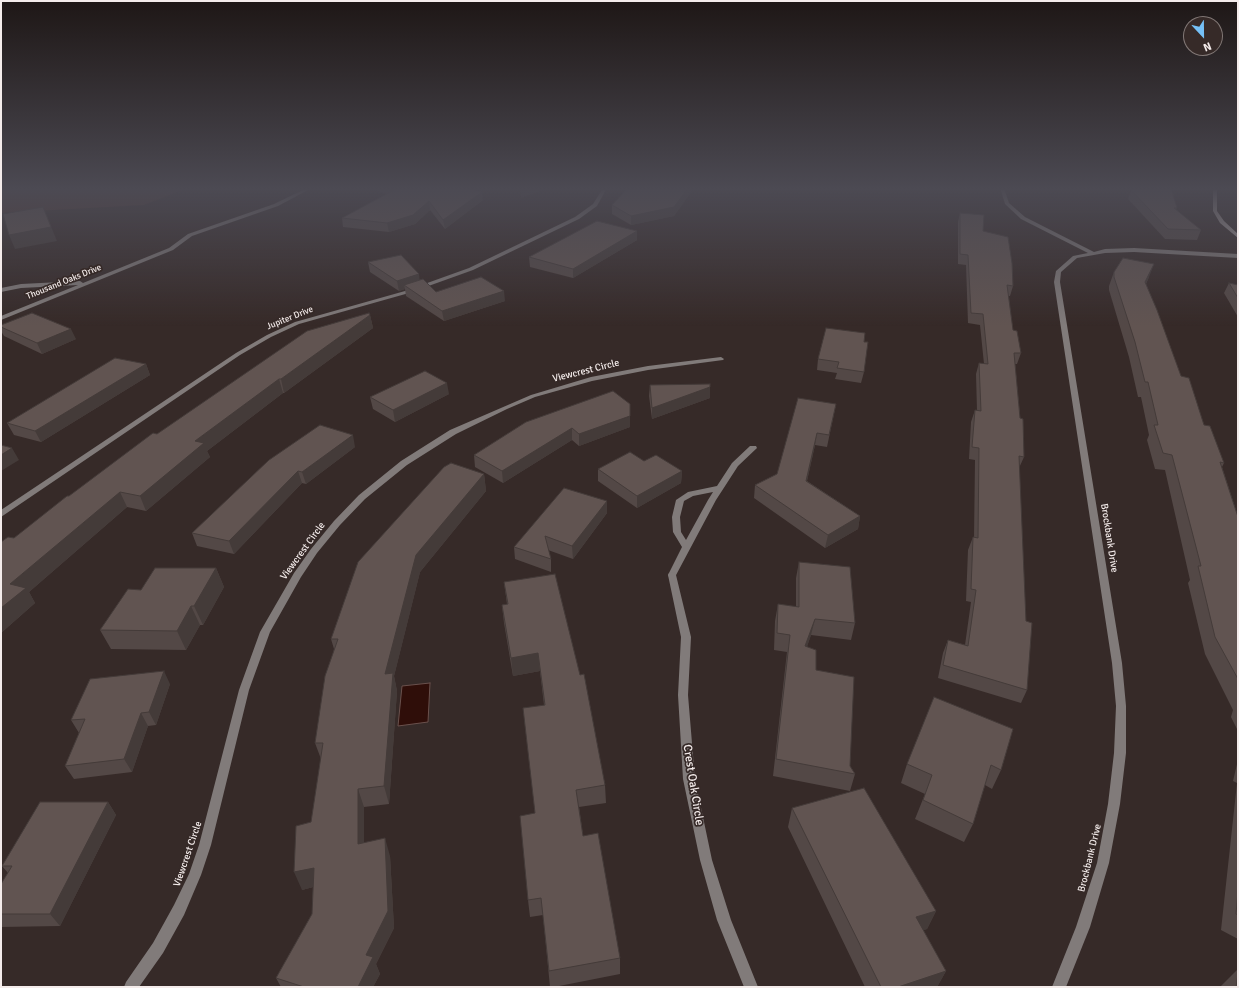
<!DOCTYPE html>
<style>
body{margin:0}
#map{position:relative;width:1239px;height:988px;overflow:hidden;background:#362a28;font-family:Signika,sans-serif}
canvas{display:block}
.frame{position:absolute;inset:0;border:2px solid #f4eceb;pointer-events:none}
.north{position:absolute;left:1183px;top:16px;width:40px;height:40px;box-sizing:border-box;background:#362a28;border:1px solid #827876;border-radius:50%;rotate:158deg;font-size:11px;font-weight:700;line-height:16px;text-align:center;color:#f4eceb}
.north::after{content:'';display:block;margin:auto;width:14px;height:18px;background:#75c0f6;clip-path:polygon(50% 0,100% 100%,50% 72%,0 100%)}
</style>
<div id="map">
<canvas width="1239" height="988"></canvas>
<div class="frame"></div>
<div class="north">N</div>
</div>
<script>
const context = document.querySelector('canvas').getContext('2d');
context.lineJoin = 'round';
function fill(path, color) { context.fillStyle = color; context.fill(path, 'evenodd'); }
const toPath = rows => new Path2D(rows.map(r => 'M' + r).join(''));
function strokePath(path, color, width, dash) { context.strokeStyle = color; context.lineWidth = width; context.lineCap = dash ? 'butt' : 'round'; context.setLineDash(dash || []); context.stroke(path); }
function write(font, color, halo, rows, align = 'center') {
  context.font = font + ' Signika,sans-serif'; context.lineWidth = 3.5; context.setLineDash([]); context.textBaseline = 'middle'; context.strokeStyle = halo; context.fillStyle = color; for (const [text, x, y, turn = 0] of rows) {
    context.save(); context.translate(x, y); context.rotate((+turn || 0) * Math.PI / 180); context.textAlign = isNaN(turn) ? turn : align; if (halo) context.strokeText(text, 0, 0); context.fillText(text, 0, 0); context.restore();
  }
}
fill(toPath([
 [1,188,188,188,144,205,1,213]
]), '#4f332e');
const water = toPath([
 [430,683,428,722,398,726,402,686,430,683]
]);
fill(water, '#2f0e09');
strokePath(water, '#6a514d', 1);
fill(toPath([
 [750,446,756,446,757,448,738,466,716,500,675,577,669,577,668,575,682,547,673,532,672,517,676,500,688,492,717,486,732,463,750,446],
 [713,492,708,500,686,540,681,532,680,517,684,501,693,496,713,492]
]), '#817b7a');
fill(toPath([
 [307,188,312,188,278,206,192,236,173,250,1,320,1,316,78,285,21,288,1,292,1,288,21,284,80,281,83,283,169,248,188,234,274,204,307,188],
 [603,188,607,188,597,206,579,219,473,270,409,293,299,324,271,337,240,355,1,517,1,510,236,353,267,335,295,322,405,291,469,268,575,217,593,204,603,188],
 [1000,188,1004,188,1009,203,1025,217,1094,252,1105,249,1134,248,1238,254,1238,258,1134,252,1105,253,1077,258,1061,272,1060,282,1122,663,1126,706,1126,753,1120,804,1109,863,1090,927,1066,987,1052,987,1076,927,1097,863,1108,804,1114,753,1116,706,1112,663,1054,282,1056,271,1073,256,1088,253,1021,219,1005,204,1000,188],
 [721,357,724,359,723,360,648,370,592,381,535,397,507,409,456,434,407,465,365,499,340,525,317,553,301,577,270,632,249,690,211,845,201,875,184,915,163,953,139,987,124,987,126,982,153,943,174,905,189,874,199,845,239,690,260,632,294,573,311,549,334,521,359,495,401,461,450,430,531,395,591,377,648,366,721,357],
 [672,572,675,573,676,575,691,637,688,695,695,779,712,860,731,920,758,987,744,987,717,920,700,860,683,779,678,695,681,637,668,575,669,573,672,572]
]), '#817b7a');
fill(toPath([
 [1213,188,1217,188,1217,211,1224,221,1238,234,1238,238,1220,223,1213,211,1213,188]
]), '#b1a7a5');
fill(toPath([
 [369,188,467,188,483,200,445,229,430,210,415,224,389,232,343,227,342,218,386,194],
 [628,188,694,188,674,216,631,225,612,214,612,205],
 [1131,190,1177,208,1176,210,1201,230,1197,240,1165,239,1128,199],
 [960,213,983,231,1013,286,1010,296,1008,296,1013,330,1021,353,1017,364,1015,364,1024,457,1019,468,1027,690,1021,703,938,678,943,653,948,640,965,645,971,602,966,601,968,550,973,537,974,538,975,460,969,459,971,422,975,410,977,411,976,374,979,363,984,364,980,325,968,323,966,265,958,264,958,222],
 [637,231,637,240,573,278,530,267,529,257],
 [368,262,420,280,436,292,505,301,444,321,406,296,405,289,399,291,370,272],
 [1114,272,1149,277,1146,284,1181,376,1204,425,1224,463,1222,467,1238,517,1238,731,1231,717,1233,710,1205,654,1188,583,1190,580,1165,470,1155,469,1147,440,1149,435,1141,397,1138,397,1129,357,1109,290,1109,286],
 [1229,283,1238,285,1238,317,1224,293],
 [370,315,373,328,284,393,283,393,207,451,210,457,146,511,127,507,29,592,35,603,1,633,14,538,69,496,157,434],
 [1,325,76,339,42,354,4,336,1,331],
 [864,342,864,372,861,383,835,379,837,373,817,370,818,359],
 [146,364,150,375,41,442,14,435,7,423],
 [650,385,710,387,710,398,652,419,649,396],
 [449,394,395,422,373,409,370,397],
 [836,404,827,447,815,445,807,481,860,516,858,529,825,548,754,498,755,485,777,474],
 [526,422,630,427,579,446,572,440,503,483,475,467,474,455],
 [355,447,306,484,302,483,234,554,197,546,192,533,269,460],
 [644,461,682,471,681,483,637,508,598,481,598,469],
 [484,474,486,491,420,572,394,676,397,691,389,804,364,807,364,843,390,856,394,928,376,964,380,974,373,987,281,987,276,978,312,914,313,887,302,890,321,759,315,743,334,649,331,639],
 [607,501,607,513,573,559,548,550,551,559,551,572,515,559,514,547],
 [799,562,855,623,851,640,811,635,807,646,816,670,850,766,855,774,850,791,773,776,787,652,774,650,775,621,778,604,796,607,796,578],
 [216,568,224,587,203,625,200,625,186,650,111,649,100,630,141,590],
 [504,582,605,785,606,803,579,807,583,836,620,958,620,974,554,987,550,987,543,915,530,917,528,900,544,705,540,671,513,676,504,623,502,605,507,604],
 [170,684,156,725,148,726,132,772,74,779,65,766,79,733,71,720],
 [1013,729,1001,770,992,789,985,785,973,824,964,842,915,819,925,794,901,783,907,764],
 [1238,760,1238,939,1221,930,1237,783,1233,781],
 [108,802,116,815,60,926,1,927,1,884,8,873,2,866],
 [792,808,936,911,927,929,923,930,946,971,937,987,865,987,788,827],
 [1238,969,1238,987,1221,987,1221,986]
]), '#534846');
fill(toPath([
 [526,188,550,188,521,198,520,190],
 [688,188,694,188,674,216,631,225,631,216],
 [482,192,483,200,445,229,443,220],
 [429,201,430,210,415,224,389,232,387,223],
 [43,207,57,241,15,249,9,235],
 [637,231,637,240,573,278,573,269],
 [1154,264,1149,277,1140,295,1145,282],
 [419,274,420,284,404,285,405,289,399,291,397,281],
 [504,291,505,301,444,321,442,311],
 [370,315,373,328,284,393,281,379],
 [71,329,76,339,42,354,37,343],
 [146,364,150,375,41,442,35,431],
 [279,379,283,393,207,451,210,457,146,511,140,496,195,441],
 [447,383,449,394,395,422,393,410],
 [710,387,710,398,652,419,652,408],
 [630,416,630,427,579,446,579,434],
 [572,428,572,440,503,483,502,471],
 [817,433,815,445,804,493,806,481],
 [353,435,355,447,306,484,302,472],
 [12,448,19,460,1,471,1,455],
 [298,471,302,483,234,554,229,541],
 [682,471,681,483,637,508,637,496],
 [484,474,486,491,420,572,394,676,397,691,389,804,384,786,385,674,416,555],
 [120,492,127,507,29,592,35,603,1,633,1,608,10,584],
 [607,501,607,513,573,559,572,546],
 [860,516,858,529,825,548,828,535],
 [216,568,224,587,203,625,194,606],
 [191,606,200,625,186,650,177,631],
 [815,619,811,635,802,662,805,646],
 [538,653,540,671,513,676,511,658],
 [164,671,170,684,156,725,149,712],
 [141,713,148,726,132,772,124,759],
 [358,789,364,807,364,862,358,844],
 [108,802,116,815,60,926,50,914],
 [385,838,390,856,394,928,376,964,380,974,373,987,358,987,366,955],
 [314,868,321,885,302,890,294,872],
 [936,911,927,929,908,935,916,917],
 [946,971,937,987,898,987]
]), '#443b39');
const building = toPath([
 [389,188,467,188,482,192,443,220,429,201,413,215,387,223,342,218,394,190,389,188],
 [520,188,526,188,520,190,520,188],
 [628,188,688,188,674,207,631,216,612,205,628,188],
 [1134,188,1171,188,1177,208,1174,208,1201,230,1168,229,1131,190,1134,188],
 [43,207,51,227,9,235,3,214,43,207],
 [960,213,984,215,983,231,1008,237,1012,263,1013,286,1007,285,1013,330,1017,331,1021,353,1014,353,1020,418,1023,419,1024,457,1019,456,1026,621,1032,623,1027,690,943,665,948,640,968,646,976,590,971,589,973,537,978,538,979,448,972,447,975,410,981,411,979,363,988,364,983,314,971,313,968,255,960,254,960,213],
 [597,221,637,231,573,269,529,257,597,221],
 [401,255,419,274,397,281,368,262,401,255],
 [1123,258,1154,264,1145,282,1157,310,1181,376,1189,378,1204,425,1210,426,1224,463,1220,462,1238,517,1238,679,1215,637,1198,566,1201,566,1172,455,1163,453,1154,425,1158,425,1148,382,1145,382,1135,342,1114,277,1114,272,1123,258],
 [481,277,504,291,442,311,404,285,423,279,436,292,481,277],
 [1229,283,1238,285,1238,298,1229,283],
 [32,313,71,329,37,343,1,327,1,325,32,313],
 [369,313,370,315,281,379,279,379,195,441,204,443,140,496,120,492,10,584,26,588,1,608,1,542,8,537,14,538,67,496,69,496,153,433,157,434,307,331,369,313],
 [826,328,865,333,864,342,868,342,864,372,837,368,839,362,818,359,826,328],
 [115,358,146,364,35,431,7,423,115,358],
 [425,371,447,383,393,410,370,397,425,371],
 [710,384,710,387,652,408,650,385,710,384],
 [613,391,630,404,630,416,579,434,572,428,502,471,474,455,526,422,613,391],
 [798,398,836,404,829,435,817,433,806,481,860,516,828,535,755,485,777,474,798,398],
 [320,425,353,435,302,472,298,471,229,541,192,533,269,460,320,425],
 [1,445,12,448,1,455,1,445],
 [630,452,644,461,656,455,682,471,637,496,598,469,630,452],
 [451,463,484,474,416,555,385,674,393,673,384,786,358,789,358,844,385,838,388,911,366,955,373,957,358,987,304,987,276,978,312,914,314,868,294,872,296,826,311,822,323,743,315,743,325,676,338,639,331,639,358,562,444,467,451,463],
 [564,488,607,501,572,546,545,536,551,559,514,547,564,488],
 [799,562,850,567,855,623,815,619,805,646,816,650,816,670,854,677,850,766,855,774,776,759,790,635,777,633,778,604,799,607,799,562],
 [155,568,216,568,194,606,191,606,177,631,100,630,128,589,141,590,155,568],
 [555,574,580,675,584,674,605,785,576,790,583,836,598,833,620,958,549,971,541,898,528,900,520,816,535,813,523,708,545,705,538,653,511,658,502,605,508,604,504,582,555,574],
 [164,671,149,712,141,713,124,759,65,766,85,719,71,720,90,679,164,671],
 [934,697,1013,729,1001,770,991,765,973,824,923,800,932,775,907,764,934,697],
 [864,788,936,911,916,917,946,971,898,987,881,987,792,808,864,788],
 [40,802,108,802,50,914,1,914,1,884,12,866,2,866,40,802],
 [1238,891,1238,915,1236,914,1238,891],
 [1238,974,1238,987,1236,987,1238,974]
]);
fill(building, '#615451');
strokePath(building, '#443b39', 1);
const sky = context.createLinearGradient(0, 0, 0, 326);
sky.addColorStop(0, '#1e1716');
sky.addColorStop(0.58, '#4c4a53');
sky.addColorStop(1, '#4c4a5300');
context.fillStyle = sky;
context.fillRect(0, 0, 1239, 326);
write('9px', '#f4eceb', '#362a28', [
 ["Thousand Oaks Drive",64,282,-22],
 ["Jupiter Drive",290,318,-22]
]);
write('10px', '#f4eceb', '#362a28', [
 ["Viewcrest Circle",586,371,-14],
 ["Brockbank Drive",1109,538,81],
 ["Viewcrest Circle",303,551,-54],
 ["Viewcrest Circle",188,854,-71],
 ["Brockbank Drive",1090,858,-76]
]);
write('12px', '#f4eceb', '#362a28', [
 ["Crest Oak Circle",693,785,81]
]);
</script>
